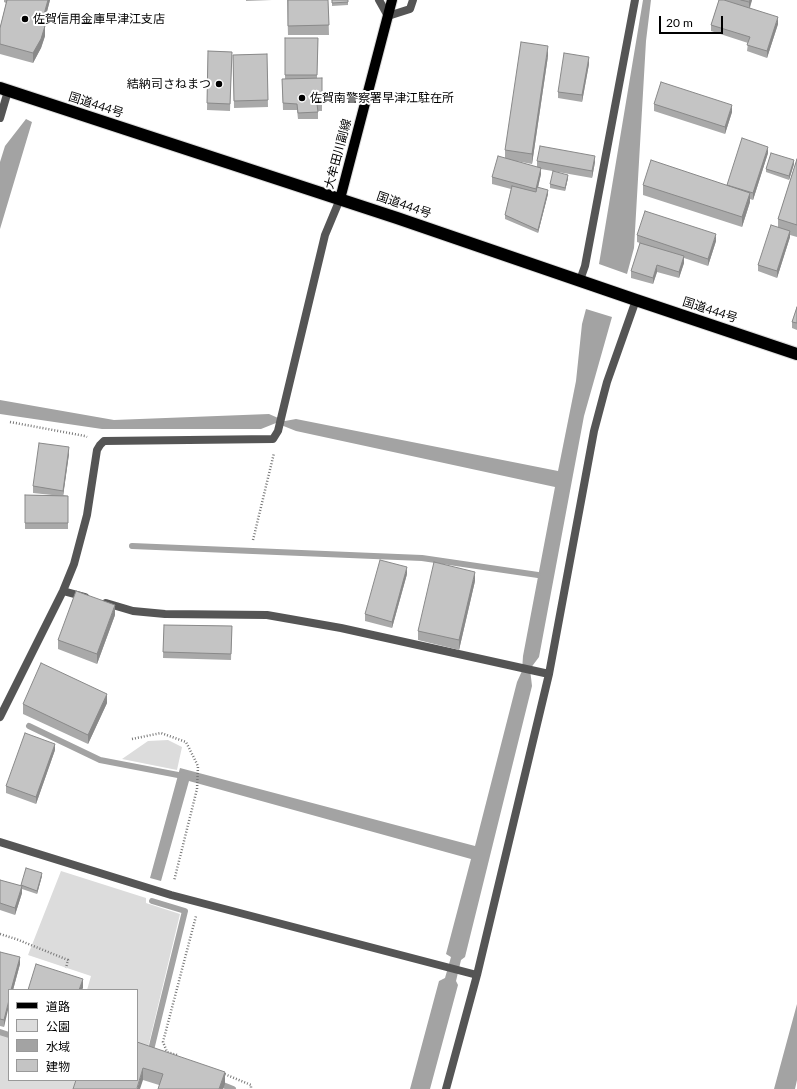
<!DOCTYPE html>
<meta charset="utf-8">
<style>
body{margin:0}
#map{position:relative;width:797px;height:1089px;overflow:hidden;background:#fff;font-family:Lato,"Noto Sans JP",sans-serif}
canvas{display:block}
.legend{position:absolute;left:8px;top:989px;width:130px;height:92px;box-sizing:border-box;background:#fff;border:1px solid #999;margin:0;padding:5px 7px;list-style:none;font-size:12px;color:#000}
.legend li{display:flex;align-items:center;gap:8px;height:20px}
.legend b{width:20px;border:1px solid #999}
.scale{position:absolute;left:659px;top:16px;width:64px;height:18px;box-sizing:border-box;border:2px solid #000;border-top:0;padding-left:5px;font-size:12px;line-height:14px;white-space:nowrap;color:#000;-webkit-text-stroke:3px #fff;paint-order:stroke}
</style>
<div id="map">
<canvas width="797" height="1089"></canvas>
<ul class="legend">
<li><b style="height:5px;background:#000"></b>道路</li>
<li><b style="height:11px;background:#dcdcdc"></b>公園</li>
<li><b style="height:11px;background:#a3a3a3"></b>水域</li>
<li><b style="height:11px;background:#c4c4c4"></b>建物</li>
</ul>
<div class="scale">20 m</div>
</div>
<script>
const context = document.querySelector('canvas').getContext('2d');
context.lineJoin = 'round';
function fill(path, color) { context.fillStyle = color; context.fill(path, 'evenodd'); }
const toPath = rows => new Path2D(rows.map(r => 'M' + r).join(''));
function strokePath(path, color, width, dash) { context.strokeStyle = color; context.lineWidth = width; context.lineCap = dash ? 'butt' : 'round'; context.setLineDash(dash || []); context.stroke(path); }
function write(font, color, halo, rows, align = 'center') {
  context.font = font + ' Lato,"Noto Sans JP",sans-serif'; context.lineWidth = 4; context.setLineDash([]); context.textBaseline = 'middle'; context.strokeStyle = halo; context.fillStyle = color; for (const [text, x, y, turn = 0] of rows) {
    context.save(); context.translate(x, y); context.rotate((+turn || 0) * Math.PI / 180); context.textAlign = isNaN(turn) ? turn : align; if (halo) context.strokeText(text, 0, 0); context.fillText(text, 0, 0); context.restore();
  }
}
fill(toPath([
 [168,740,182,747,177,770,122,759,148,741],
 [61,871,146,898,146,903,180,914,146,1056,137,1053,137,990,87,990,91,976,28,955],
 [0,1033,9,1036,9,1080,76,1080,73,1089,0,1089]
]), '#dcdcdc');
fill(toPath([
 [643,0,651,0,646,41,634,248,627,274,599,264],
 [26,119,32,122,0,229,0,162,5,146],
 [586,309,612,317,584,416,539,657,530,669,532,686,465,957,461,960,456,981,458,985,430,1089,410,1089,439,981,445,978,451,957,446,954,471,859,189,781,161,881,150,878,180,768,475,846,517,682,522,671,523,656,555,487,296,431,276,423,261,429,102,429,0,414,0,400,114,420,269,414,285,421,296,419,558,471,576,381,582,324],
 [797,1004,797,1080,795,1089,774,1089]
]), '#a3a3a3');
strokePath(toPath([
 [132,546,422,558,538,575],
 [29,726,100,760,178,775],
 [0,1032,9,1035],
 [150,1054,185,911,152,901],
 [218,1083,233,1089]
]), '#a3a3a3', 6);
const primary = toPath([
 [340,199,392,0]
]);
const highway = toPath([
 [0,88,397,218,636,300,797,354]
]);
strokePath(primary, '#dbdbdb', 12);
strokePath(highway, '#dbdbdb', 14);
strokePath(toPath([
 [10,422,85,436,87,437],
 [253,540,274,453],
 [132,739,161,733,186,742,198,766,197,789,174,881],
 [0,934,16,939,68,960,66,968],
 [177,1055,167,1052,163,1042,196,916],
 [222,1073,251,1085,251,1089]
]), '#777', 2.5, [1, 2]);
strokePath(toPath([
 [379,0,388,16,410,9,413,0],
 [0,118,8,91],
 [580,280,585,266,635,0],
 [63,591,85,597],
 [106,603,133,611,165,614,267,615,341,628,549,674],
 [0,717,63,591,74,564,87,515,97,450,100,445,104,441,273,439,278,431,325,235,340,199],
 [0,842,171,895,477,975],
 [446,1089,477,975,549,674,594,431,607,382,636,300]
]), '#555', 8);
strokePath(primary, '#000', 10);
strokePath(highway, '#000', 12);
fill(toPath([
 [4,0,50,0,43,26,45,36,41,48,33,63,0,54,0,28,6,3,4,2],
 [246,0,272,0,246,1],
 [287,0,328,0,329,35,288,35],
 [332,0,348,0,348,5,332,6],
 [719,0,752,0,750,8,778,24,767,58,747,51,748,43,711,31,711,25],
 [285,38,318,38,317,78,322,104,322,111,318,111,318,119,298,119,297,110,283,110,282,79,285,79],
 [208,51,232,52,230,111,207,110],
 [267,54,268,107,234,108,233,55],
 [548,56,532,164,516,161,537,167,537,161,595,162,592,178,541,169,541,174,538,188,548,194,538,233,505,219,505,215,511,189,492,184,492,177,505,158,505,150],
 [589,64,582,102,558,98,558,92],
 [654,104,732,112,725,134,654,111],
 [768,153,753,200,750,199,750,202,742,227,643,195,643,185,727,185],
 [797,159,797,237,790,235,790,237,777,278,758,271,758,265,778,227,778,219],
 [794,164,789,180,766,172,766,169],
 [568,178,565,191,550,188,550,184],
 [637,235,716,241,708,266,684,258,684,263,679,278,657,272,653,284,631,278,631,271,640,243,637,242],
 [797,307,797,330,792,328,792,322],
 [69,454,63,495,68,496,68,529,25,529,25,495,52,495,33,493,33,486],
 [407,574,392,628,365,621,365,614],
 [475,581,459,650,418,640,418,631],
 [115,615,97,664,58,649,58,640],
 [164,625,232,626,231,660,163,658],
 [107,703,88,744,23,714,23,704],
 [55,750,36,804,6,793,6,786],
 [42,876,37,894,22,889,22,893,15,915,0,910,0,880,21,886,21,885],
 [0,952,20,964,13,990,9,990,4,1027,0,1026],
 [137,1042,225,1084,159,1085,143,1080]
]), '#a9a9a9');
fill(toPath([
 [48,0,50,0,41,35,41,25],
 [750,0,752,0,749,9,749,2],
 [778,17,778,24,767,58,767,51],
 [45,26,45,36,41,48,33,63,33,53],
 [548,46,548,56,532,164,532,154],
 [589,57,589,64,582,102,582,95],
 [732,105,732,112,725,134,725,127],
 [768,147,768,153,753,200,753,193],
 [595,156,595,162,592,178,592,171],
 [794,160,794,164,789,180,789,176],
 [541,168,541,174,536,195,536,189],
 [568,175,568,178,565,191,565,188],
 [548,190,548,194,538,233,538,230],
 [750,193,750,202,742,227,742,217],
 [790,231,790,237,777,278,777,271],
 [716,234,716,241,708,266,708,259],
 [684,256,684,263,679,278,679,272],
 [657,265,657,272,653,284,653,278],
 [69,447,69,454,63,497,63,491],
 [407,567,407,574,392,628,392,622],
 [475,572,475,581,459,650,459,640],
 [115,605,115,615,97,664,97,654],
 [107,694,107,703,88,744,88,735],
 [55,744,55,750,36,804,36,797],
 [42,873,42,876,37,894,37,891],
 [22,886,22,893,15,915,15,908],
 [20,957,20,964,13,990,11,990],
 [83,979,83,988,82,990,79,990],
 [9,1000,9,1006,4,1027,4,1020],
 [143,1068,143,1080,140,1089,137,1089],
 [225,1072,225,1084,223,1089,219,1089]
]), '#898989');
const building = toPath([
 [7,0,48,0,41,25,45,26,41,39,33,53,0,44,0,28,7,0],
 [288,0,328,0,329,25,288,26,288,0],
 [332,0,348,0,348,2,332,3,332,0],
 [719,0,724,0,778,17,767,51,747,45,750,37,711,25,719,0],
 [741,0,750,0,749,2,741,0],
 [285,38,318,38,317,75,285,75,285,38],
 [521,42,548,46,532,154,505,150,521,42],
 [208,51,232,52,230,104,207,103,208,51],
 [564,53,589,57,582,95,558,92,564,53],
 [267,54,268,100,234,101,233,55,267,54],
 [322,78,322,104,317,104,318,112,298,113,297,104,283,103,282,79,322,78],
 [661,82,732,105,725,127,654,104,661,82],
 [742,138,768,147,753,193,727,185,742,138],
 [540,146,595,156,592,171,537,161,540,146],
 [771,153,794,160,789,176,766,169,771,153],
 [498,156,541,168,536,189,492,177,498,156],
 [797,159,797,225,778,219,797,159],
 [651,160,750,193,742,217,643,185,651,160],
 [553,171,568,175,565,188,550,184,553,171],
 [512,186,536,192,537,187,548,190,538,230,505,215,512,186],
 [645,211,716,234,708,259,637,235,645,211],
 [771,225,790,231,777,271,758,265,771,225],
 [640,243,684,256,679,272,657,265,653,278,631,271,640,243],
 [797,307,797,323,792,322,797,307],
 [39,443,69,447,63,491,33,486,39,443],
 [25,495,68,496,68,523,25,523,25,495],
 [380,560,407,567,392,622,365,614,380,560],
 [434,562,475,572,459,640,418,631,434,562],
 [76,591,115,605,97,654,58,640,76,591],
 [164,625,232,626,231,654,163,652,164,625],
 [41,663,107,694,88,735,23,704,41,663],
 [25,733,55,744,36,797,6,786,25,733],
 [26,868,42,873,37,891,21,885,26,868],
 [0,880,22,886,15,908,0,903,0,880],
 [0,952,20,957,11,990,9,990,9,1000,4,1020,0,1019,0,952],
 [36,964,83,979,79,990,28,990,36,964],
 [137,1042,225,1072,219,1089,158,1089,163,1074,143,1068,137,1088,138,1089,73,1089,76,1080,137,1080,137,1042]
]);
fill(building, '#c4c4c4');
strokePath(building, '#898989', 1);
for (const [x, y, r, color] of [
 [25,19,4,"#000"],
 [219,84,4,"#000"],
 [302,98,4,"#000"]
]) { const dot = new Path2D(); dot.arc(x, y, r, 0, 2 * Math.PI); context.fillStyle = color; context.fill(dot); strokePath(dot, '#fff', 1.5); }
write('12px', '#000', '#fff', [
 ["佐賀信用金庫早津江支店",33,19],
 ["結納司さねまつ",211,84,"right"],
 ["佐賀南警察署早津江駐在所",310,98]
], 'left');
write('12px', '#000', '#fff', [
 ["国道444号",96,105,18],
 ["大牟田川副線",338,154,-75],
 ["国道444号",404,205,19],
 ["国道444号",710,310,18]
]);
</script>
